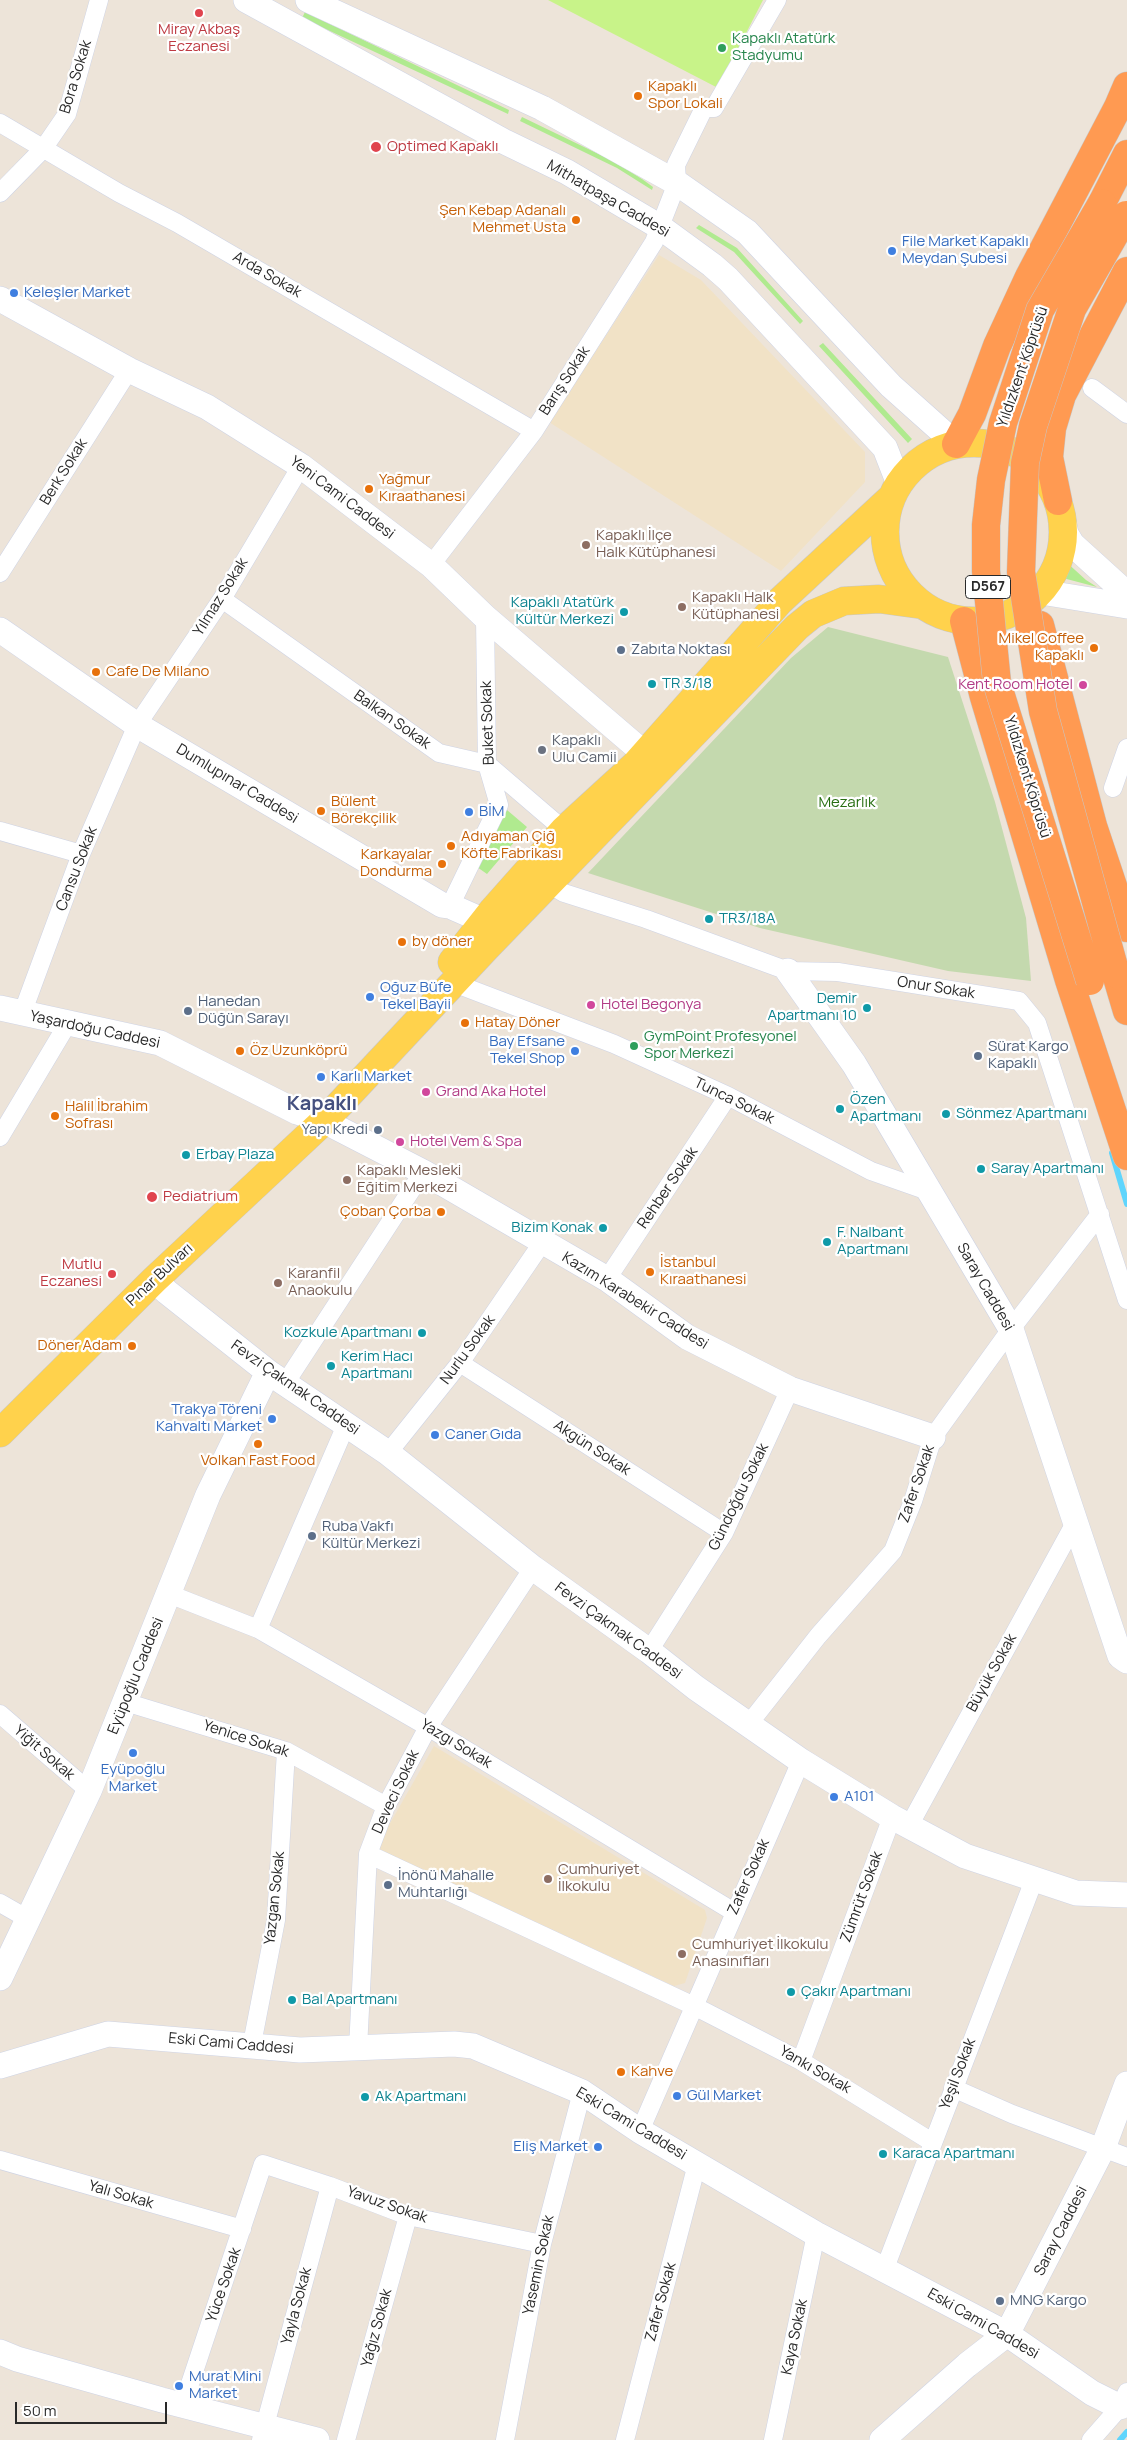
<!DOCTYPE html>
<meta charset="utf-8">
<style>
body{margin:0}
#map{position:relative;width:1127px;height:2440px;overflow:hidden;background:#ede4d9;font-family:Manrope,sans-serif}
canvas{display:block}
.scale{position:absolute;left:15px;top:2402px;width:152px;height:22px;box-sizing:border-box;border:2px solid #292929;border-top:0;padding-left:6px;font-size:15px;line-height:18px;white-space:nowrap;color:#292929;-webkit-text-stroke:4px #fff;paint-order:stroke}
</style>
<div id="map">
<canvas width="1127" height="2440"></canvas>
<div class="scale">50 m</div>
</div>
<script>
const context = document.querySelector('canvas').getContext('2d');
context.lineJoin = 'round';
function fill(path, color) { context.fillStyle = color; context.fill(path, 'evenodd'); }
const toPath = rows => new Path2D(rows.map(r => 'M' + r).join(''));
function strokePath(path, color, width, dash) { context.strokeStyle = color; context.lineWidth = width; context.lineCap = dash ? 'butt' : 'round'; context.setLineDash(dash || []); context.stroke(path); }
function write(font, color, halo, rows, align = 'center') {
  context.font = font + ' Manrope,sans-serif'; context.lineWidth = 4.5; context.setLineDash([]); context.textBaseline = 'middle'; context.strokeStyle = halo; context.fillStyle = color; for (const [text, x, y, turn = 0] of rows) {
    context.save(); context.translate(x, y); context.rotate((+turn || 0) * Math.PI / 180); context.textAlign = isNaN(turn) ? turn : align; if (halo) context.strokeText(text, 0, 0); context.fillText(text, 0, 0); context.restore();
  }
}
fill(toPath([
 [659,255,701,280,865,452,865,482,781,571,549,422],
 [434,1746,705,1910,707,1918,685,1983,674,1986,376,1848]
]), '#f1e2c6');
fill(toPath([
 [305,12,509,110,508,114,302,18],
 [522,117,611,160,642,179,653,187,652,190,617,168,520,121],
 [699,225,737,248,803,321,800,324,734,252,696,228],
 [823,343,912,439,908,443,819,346],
 [1064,560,1086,580,1097,587,1059,577],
 [507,810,527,827,487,874,477,867]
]), '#b0ea8f');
fill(toPath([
 [828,627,948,657,995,802,1026,918,1031,981,948,971,760,928,588,873,791,658]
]), '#c4d9ae');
fill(toPath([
 [548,0,763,0,718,88]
]), '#c8f389');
strokePath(toPath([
 [1112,1153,1127,1204],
 [1120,2440,1127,2432]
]), '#60d5fc', 6);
const street = toPath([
 [0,123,119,193,177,223,534,431],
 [0,193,43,149,67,114,99,0],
 [1092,388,1127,414],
 [431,565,534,431,654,242,677,183,676,165,704,108,714,108,777,0],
 [0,573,129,370],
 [222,599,439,753,487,764,564,830],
 [1113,788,1127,748],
 [0,831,81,854],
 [549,884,564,893,646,919,788,971,838,972,1019,1001,1037,1023,1127,1300],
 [450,906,499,805,487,764,485,617],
 [454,983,614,1044,728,1096,871,1171,928,1191],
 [22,1014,81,854,137,725,222,599,301,466],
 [0,1137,68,1023],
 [607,1279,728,1096],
 [460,1363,724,1533],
 [286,1382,423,1172],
 [388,1453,460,1363,542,1243],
 [169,1594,258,1629,428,1727,734,1912],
 [258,1629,346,1425],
 [649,1651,724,1533,790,1389],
 [125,1702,286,1751,386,1806],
 [0,1714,89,1791],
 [748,1725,818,1636,893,1551,913,1501,933,1437,1011,1329,1100,1214],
 [909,1826,1076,1521],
 [368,1854,694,2006,801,2061,932,2142],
 [0,1903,28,1919],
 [252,2044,276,1920,286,1751],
 [358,2048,368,1854,386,1806,428,1727,533,1568],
 [801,2061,892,1817],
 [953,2088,1012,2114,1127,2157],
 [640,2131,801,1761],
 [0,2160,242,2229],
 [885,2268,1034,1880],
 [183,2405,263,2164,330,2186,408,2216,542,2244],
 [261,2440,330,2186],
 [346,2440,408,2216],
 [505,2440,542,2244,582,2092],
 [625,2440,697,2164],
 [773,2440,816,2234],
 [1091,2440,1120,2407,1127,2392]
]);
const secondary = toPath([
 [246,0,503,141,567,172,660,227,712,265,728,279,885,448,899,484],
 [308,0,542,108,677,183,747,232,891,386,956,444],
 [0,299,129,370,207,407,301,466,431,565,485,617,645,754],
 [1062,515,1066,534,1072,544,1127,594],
 [1041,592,1127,606],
 [0,630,137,725,442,905,450,906,484,921],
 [788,971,854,1064,1011,1329,1120,1656,1127,1661],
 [0,1008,160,1043,297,1112,324,1121,423,1172,607,1279,687,1337,790,1389,933,1437],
 [154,1280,167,1292,268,1372,388,1453,533,1568,649,1651,696,1688,801,1761,892,1817,965,1856,1076,1893,1127,1895],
 [0,1978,89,1791,208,1495,268,1372],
 [0,2066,108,2034,300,2050,454,2044,473,2046,582,2092,640,2131,816,2234,1007,2334,1092,2393,1120,2407],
 [0,2352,17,2359,162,2400,317,2440],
 [882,2440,967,2365,1007,2334,1103,2148,1127,2084]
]);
const primary = toPath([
 '885 532a89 89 0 1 1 178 0a89 89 0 1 1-178 0Z',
 [452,962,493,910,564,830,635,765,780,601,891,498],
 [0,1433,154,1280,324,1121,487,947,797,627,813,614,844,601,879,599,923,605]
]);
const highway = toPath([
 [1102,203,1127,154],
 [956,444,972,414,997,346,1029,277,1118,107,1127,86],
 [1058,501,1049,457,1052,428,1062,395,1127,271],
 [964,621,984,697,1069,980,1127,1156],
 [1040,625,1093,826,1127,928],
 [1116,974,1127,1011]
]);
strokePath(street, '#ced3e4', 19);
strokePath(secondary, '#ced3e4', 26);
strokePath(primary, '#c7c7c7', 29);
strokePath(highway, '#c7c7c7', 29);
strokePath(street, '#fff', 18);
strokePath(secondary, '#fff', 25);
strokePath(primary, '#ffd24c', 28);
strokePath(highway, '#ff9a52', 28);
const highwayBridge = toPath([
 [1116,974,1043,711,1021,572,1025,463,1033,426,1072,309,1126,215],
 [1090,981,997,683,986,571,986,525,991,480,1003,423,1040,310,1102,203]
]);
strokePath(highwayBridge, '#c7c7c7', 29, []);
strokePath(highwayBridge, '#ff9a52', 28);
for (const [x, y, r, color] of [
 [199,13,5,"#e0444e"],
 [722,48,5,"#2e9e5b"],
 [638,96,5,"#e8710a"],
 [376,147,6,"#e0444e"],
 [576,220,5,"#e8710a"],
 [892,251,5,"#3f7fe0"],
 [14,293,5,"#3f7fe0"],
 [369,489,5,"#e8710a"],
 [586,545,5,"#8d6e63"],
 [682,607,5,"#8d6e63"],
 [624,612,5,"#0f9aa8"],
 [1094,648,5,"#e8710a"],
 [621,650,5,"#5c6f8a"],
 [96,672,5,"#e8710a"],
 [652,684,5,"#0f9aa8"],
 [1083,685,5,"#d1479c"],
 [542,750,5,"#6b7280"],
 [321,811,5,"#e8710a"],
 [469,812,5,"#3f7fe0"],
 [451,846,5,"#e8710a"],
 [442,864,5,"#e8710a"],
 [709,919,5,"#0f9aa8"],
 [402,942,5,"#e8710a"],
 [370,997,5,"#3f7fe0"],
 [591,1005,5,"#d1479c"],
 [867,1008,5,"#0f9aa8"],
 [188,1011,5,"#5c6f8a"],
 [465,1023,5,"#e8710a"],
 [634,1046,5,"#2e9e5b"],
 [240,1051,5,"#e8710a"],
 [575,1051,5,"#3f7fe0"],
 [978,1056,5,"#5c6f8a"],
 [321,1077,5,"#3f7fe0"],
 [426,1092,5,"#d1479c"],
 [840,1109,5,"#0f9aa8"],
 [946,1114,5,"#0f9aa8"],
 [55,1116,5,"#e8710a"],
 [378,1130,5,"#5c6f8a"],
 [400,1142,5,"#d1479c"],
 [186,1155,5,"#0f9aa8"],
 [981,1169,5,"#0f9aa8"],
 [347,1180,5,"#8d6e63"],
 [152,1197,6,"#e0444e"],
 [441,1212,5,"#e8710a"],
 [603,1228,5,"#0f9aa8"],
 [827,1242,5,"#0f9aa8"],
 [650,1272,5,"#e8710a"],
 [112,1274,5,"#e0444e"],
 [278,1283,5,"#8d6e63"],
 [422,1333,5,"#0f9aa8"],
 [132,1346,5,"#e8710a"],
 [331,1366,5,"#0f9aa8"],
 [272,1419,5,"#3f7fe0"],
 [435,1435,5,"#3f7fe0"],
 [258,1444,5,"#e8710a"],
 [312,1536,5,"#5c6f8a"],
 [133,1753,5,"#3f7fe0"],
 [834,1797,5,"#3f7fe0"],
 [548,1879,5,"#8d6e63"],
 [388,1885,5,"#5c6f8a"],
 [682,1954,5,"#8d6e63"],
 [791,1992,5,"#0f9aa8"],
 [292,2000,5,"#0f9aa8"],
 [621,2072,5,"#e8710a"],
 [677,2096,5,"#3f7fe0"],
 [365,2097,5,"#0f9aa8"],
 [598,2147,5,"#3f7fe0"],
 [883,2154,5,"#0f9aa8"],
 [1000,2301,5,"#5c6f8a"],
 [179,2386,5,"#3f7fe0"]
]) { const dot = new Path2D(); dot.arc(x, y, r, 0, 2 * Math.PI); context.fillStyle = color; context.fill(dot); strokePath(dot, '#fff', 2); }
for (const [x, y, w] of [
 [988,587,45]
]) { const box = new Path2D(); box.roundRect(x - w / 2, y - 11.5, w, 23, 4); context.fillStyle = '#fff'; context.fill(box); strokePath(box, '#292929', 1); }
write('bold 14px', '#292929', null, [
 ["D567",988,587]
]);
write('15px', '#be3a42', '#fff', [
 ["Miray Akbaş",199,30,"center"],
 ["Eczanesi",199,47,"center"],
 ["Optimed Kapaklı",387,147],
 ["Pediatrium",163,1197],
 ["Mutlu",102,1265,"right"],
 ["Eczanesi",102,1282,"right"]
], 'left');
write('15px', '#27864d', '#fff', [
 ["Kapaklı Atatürk",732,39],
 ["Stadyumu",732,56],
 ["GymPoint Profesyonel",644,1037],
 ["Spor Merkezi",644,1054]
], 'left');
write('15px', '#292929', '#fff', [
 ["Bora Sokak",76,77,-73],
 ["Mithatpaşa Caddesi",608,199,30],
 ["Arda Sokak",267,275,30],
 ["Yıldızkent Köprüsü",1023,367,-71],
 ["Barış Sokak",565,381,-57],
 ["Berk Sokak",64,472,-58],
 ["Yeni Cami Caddesi",342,498,37],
 ["Yılmaz Sokak",221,597,-58],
 ["Balkan Sokak",392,720,35],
 ["Buket Sokak",488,723,-92],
 ["Yıldızkent Köprüsü",1027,777,73],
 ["Dumlupınar Caddesi",237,784,31],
 ["Cansu Sokak",77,869,-69],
 ["Onur Sokak",936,988,9],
 ["Yaşardoğu Caddesi",95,1030,12],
 ["Tunca Sokak",734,1101,26],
 ["Rehber Sokak",668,1188,-56],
 ["Pınar Bulvarı",160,1275,-43],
 ["Saray Caddesi",985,1287,60],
 ["Kazım Karabekir Caddesi",635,1301,32],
 ["Nurlu Sokak",468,1350,-54],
 ["Fevzi Çakmak Caddesi",295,1388,35],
 ["Akgün Sokak",592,1448,33],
 ["Zafer Sokak",917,1484,-71],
 ["Gündoğdu Sokak",739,1497,-64],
 ["Fevzi Çakmak Caddesi",618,1631,36],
 ["Büyük Sokak",992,1673,-61],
 ["Eyüpoğlu Caddesi",136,1676,-68],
 ["Yenice Sokak",246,1739,18],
 ["Yazgı Sokak",456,1744,31],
 ["Yiğit Sokak",44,1753,41],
 ["Deveci Sokak",396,1792,-65],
 ["Zafer Sokak",749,1877,-66],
 ["Zümrüt Sokak",862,1897,-70],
 ["Yazgan Sokak",275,1898,-84],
 ["Eski Cami Caddesi",231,2044,5],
 ["Yankı Sokak",815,2070,30],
 ["Yeşil Sokak",958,2074,-69],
 ["Eski Cami Caddesi",631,2124,31],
 ["Yalı Sokak",121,2195,16],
 ["Yavuz Sokak",387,2205,19],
 ["Saray Caddesi",1061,2231,-63],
 ["Yasemin Sokak",539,2265,-78],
 ["Yüce Sokak",224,2285,-71],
 ["Zafer Sokak",661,2302,-75],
 ["Yayla Sokak",297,2306,-75],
 ["Eski Cami Caddesi",983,2324,30],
 ["Yağız Sokak",377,2328,-75],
 ["Kaya Sokak",795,2337,-78]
]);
write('15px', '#c56008', '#fff', [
 ["Kapaklı",648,87],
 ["Spor Lokali",648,104],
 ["Şen Kebap Adanalı",566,211,"right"],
 ["Mehmet Usta",566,228,"right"],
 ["Yağmur",379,480],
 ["Kıraathanesi",379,497],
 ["Mikel Coffee",1084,639,"right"],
 ["Kapaklı",1084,656,"right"],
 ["Cafe De Milano",106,672],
 ["Bülent",331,802],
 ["Börekçilik",331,819],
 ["Adıyaman Çiğ",461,837],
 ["Köfte Fabrikası",461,854],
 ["Karkayalar",432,855,"right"],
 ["Dondurma",432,872,"right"],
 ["by döner",412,942],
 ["Hatay Döner",475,1023],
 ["Öz Uzunköprü",250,1051],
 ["Halil İbrahim",65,1107],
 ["Sofrası",65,1124],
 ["Çoban Çorba",431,1212,"right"],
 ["İstanbul",660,1263],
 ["Kıraathanesi",660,1280],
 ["Döner Adam",122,1346,"right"],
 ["Volkan Fast Food",258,1461,"center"],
 ["Kahve",631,2072]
], 'left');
write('15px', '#366cbe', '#fff', [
 ["File Market Kapaklı",902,242],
 ["Meydan Şubesi",902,259],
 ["Keleşler Market",24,293],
 ["BİM",479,812],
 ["Oğuz Büfe",380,988],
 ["Tekel Bayii",380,1005],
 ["Bay Efsane",565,1042,"right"],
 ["Tekel Shop",565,1059,"right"],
 ["Karlı Market",331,1077],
 ["Trakya Töreni",262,1410,"right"],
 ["Kahvaltı Market",262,1427,"right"],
 ["Caner Gıda",445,1435],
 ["Eyüpoğlu",133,1770,"center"],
 ["Market",133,1787,"center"],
 ["A101",844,1797],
 ["Gül Market",687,2096],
 ["Eliş Market",588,2147,"right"],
 ["Murat Mini",189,2377],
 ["Market",189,2394]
], 'left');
write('15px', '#785e54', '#fff', [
 ["Kapaklı İlçe",596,536],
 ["Halk Kütüphanesi",596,553],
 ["Kapaklı Halk",692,598],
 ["Kütüphanesi",692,615],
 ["Kapaklı Mesleki",357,1171],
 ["Eğitim Merkezi",357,1188],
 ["Karanfil",288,1274],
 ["Anaokulu",288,1291],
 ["Cumhuriyet",558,1870],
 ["İlkokulu",558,1887],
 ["Cumhuriyet İlkokulu",692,1945],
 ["Anasınıfları",692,1962]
], 'left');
write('15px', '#0d838f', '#fff', [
 ["Kapaklı Atatürk",614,603,"right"],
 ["Kültür Merkezi",614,620,"right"],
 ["TR 3/18",662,684],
 ["TR3/18A",719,919],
 ["Demir",857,999,"right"],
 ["Apartmanı 10",857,1016,"right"],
 ["Özen",850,1100],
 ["Apartmanı",850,1117],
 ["Sönmez Apartmanı",956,1114],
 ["Erbay Plaza",196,1155],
 ["Saray Apartmanı",991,1169],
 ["Bizim Konak",593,1228,"right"],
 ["F. Nalbant",837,1233],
 ["Apartmanı",837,1250],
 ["Kozkule Apartmanı",412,1333,"right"],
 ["Kerim Hacı",341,1357],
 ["Apartmanı",341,1374],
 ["Çakır Apartmanı",801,1992],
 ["Bal Apartmanı",302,2000],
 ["Ak Apartmanı",375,2097],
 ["Karaca Apartmanı",893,2154]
], 'left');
write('15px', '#4e5e75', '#fff', [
 ["Zabıta Noktası",631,650],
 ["Hanedan",198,1002],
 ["Düğün Sarayı",198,1019],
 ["Sürat Kargo",988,1047],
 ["Kapaklı",988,1064],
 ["Yapı Kredi",368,1130,"right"],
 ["Ruba Vakfı",322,1527],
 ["Kültür Merkezi",322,1544],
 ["İnönü Mahalle",398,1876],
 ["Muhtarlığı",398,1893],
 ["MNG Kargo",1010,2301]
], 'left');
write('15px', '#b23c85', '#fff', [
 ["Kent Room Hotel",1073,685,"right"],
 ["Hotel Begonya",601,1005],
 ["Grand Aka Hotel",436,1092],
 ["Hotel Vem & Spa",410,1142]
], 'left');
write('15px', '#5b616d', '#fff', [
 ["Kapaklı",552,741],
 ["Ulu Camii",552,758]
], 'left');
write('15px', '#276e12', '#fff', [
 ["Mezarlık",847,803]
]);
write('bold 20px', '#45507f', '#fff', [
 ["Kapaklı",322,1104]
]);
</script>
